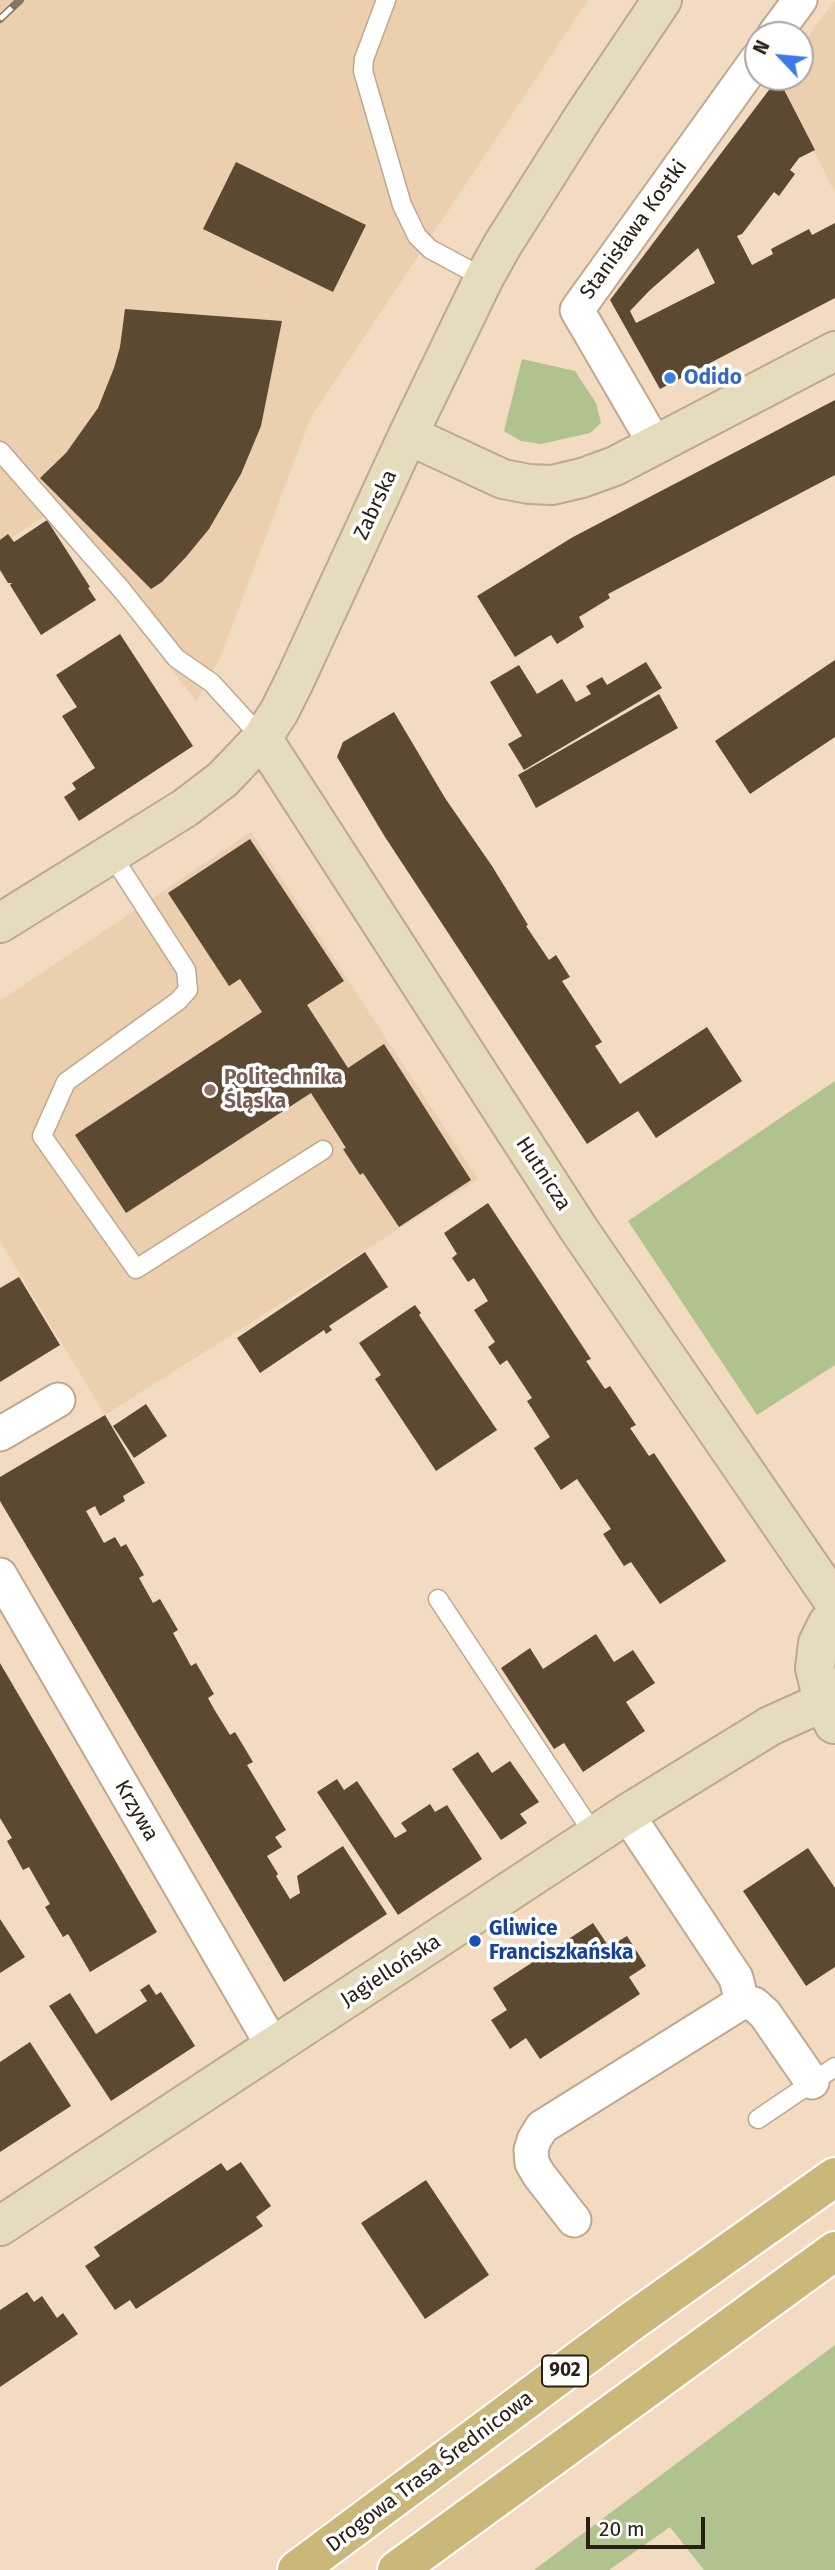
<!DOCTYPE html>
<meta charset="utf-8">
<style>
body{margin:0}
#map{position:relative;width:835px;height:2570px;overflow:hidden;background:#f2dbc0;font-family:"Fira Sans",sans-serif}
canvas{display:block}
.north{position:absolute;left:744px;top:21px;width:70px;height:70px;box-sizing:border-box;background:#fff;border:2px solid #a9a6a2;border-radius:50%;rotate:296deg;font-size:19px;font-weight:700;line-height:28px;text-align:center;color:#282016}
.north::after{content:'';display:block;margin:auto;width:24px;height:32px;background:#3c7ae9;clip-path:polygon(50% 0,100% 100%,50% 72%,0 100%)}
.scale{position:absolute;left:586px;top:2517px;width:119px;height:32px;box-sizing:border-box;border:4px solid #282016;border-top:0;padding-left:9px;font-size:21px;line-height:24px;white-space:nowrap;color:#282016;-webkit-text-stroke:5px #fff;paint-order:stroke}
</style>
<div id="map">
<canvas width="835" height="2570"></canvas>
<div class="north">N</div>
<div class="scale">20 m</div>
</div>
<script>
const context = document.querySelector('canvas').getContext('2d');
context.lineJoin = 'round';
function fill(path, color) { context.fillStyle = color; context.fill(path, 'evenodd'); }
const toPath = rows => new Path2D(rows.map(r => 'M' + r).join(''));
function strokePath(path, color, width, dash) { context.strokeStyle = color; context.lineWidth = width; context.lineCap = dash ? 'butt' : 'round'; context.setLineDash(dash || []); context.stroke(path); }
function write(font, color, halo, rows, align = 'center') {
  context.font = font + ' "Fira Sans",sans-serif'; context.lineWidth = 7; context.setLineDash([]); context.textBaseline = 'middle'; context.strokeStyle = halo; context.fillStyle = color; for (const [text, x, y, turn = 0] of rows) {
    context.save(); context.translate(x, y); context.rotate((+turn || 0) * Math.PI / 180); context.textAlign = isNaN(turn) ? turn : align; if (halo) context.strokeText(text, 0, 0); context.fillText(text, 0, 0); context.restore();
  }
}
fill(toPath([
 [0,0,588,0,311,417,220,658,196,701,51,512,0,545],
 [835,0,835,193,778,78,800,77,800,48],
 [251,832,478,1179,105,1415,0,1241,0,1001]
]), '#ebcfae');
fill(toPath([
 [522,359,575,371,596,403,601,423,590,433,541,444,521,441,504,431],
 [835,1081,835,1365,757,1415,628,1221],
 [835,2345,835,2570,704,2570,670,2527,609,2570,534,2570]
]), '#b0c28d');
fill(toPath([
 [778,78,815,150,799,158,790,170,795,174,779,196,774,192,742,234,737,236,752,265,773,254,771,249,809,229,812,235,835,223,835,298,660,389,610,300],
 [698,248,715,283,636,323,630,311,649,291],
 [236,162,366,225,333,292,203,229],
 [125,309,282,321,261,426,241,474,209,529,186,557,162,582,151,589,40,478,66,453,98,408,114,368,120,347],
 [835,400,835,475,608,594,610,598,579,617,584,627,557,644,551,635,515,657,477,596,573,537],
 [47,520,90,587,88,588,96,600,41,635,10,585,12,583,8,583,0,570,0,540,8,534,14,542],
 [120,634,193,746,79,821,64,797,76,789,72,783,95,768,62,716,77,707,56,675],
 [835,660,835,737,750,794,715,741],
 [646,662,662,688,524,770,508,744,522,736,490,682,519,665,537,694,562,679,576,702,591,694,586,686,602,677,607,685],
 [659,694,678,728,536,808,518,775],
 [394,712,445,798,492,866,528,925,526,926,549,960,556,955,570,977,562,981,602,1042,595,1046,620,1084,707,1027,742,1081,656,1138,638,1111,587,1144,385,837,337,757,343,742],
 [250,839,344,981,307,1005,348,1068,384,1044,471,1180,399,1227,363,1173,360,1175,343,1149,346,1148,311,1093,126,1213,75,1135,262,1012,240,979,229,986,168,893],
 [488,1203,591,1359,586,1361,605,1389,610,1386,636,1425,630,1428,649,1456,654,1453,726,1561,660,1604,631,1562,624,1566,603,1534,611,1529,577,1479,561,1490,534,1448,550,1437,527,1401,532,1398,507,1360,500,1365,488,1347,495,1342,474,1310,488,1301,474,1278,468,1282,452,1258,457,1254,444,1233],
 [365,1252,388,1287,329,1326,332,1330,326,1334,324,1330,260,1373,237,1338],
 [19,1277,60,1345,0,1382,0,1288],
 [415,1305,421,1313,419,1315,497,1430,436,1471,375,1379,381,1375,359,1343],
 [146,1404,167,1436,134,1458,113,1426],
 [105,1415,145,1483,123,1496,125,1501,100,1516,95,1506,86,1511,104,1543,115,1537,121,1547,126,1544,144,1575,139,1578,153,1603,160,1599,178,1630,173,1633,191,1666,196,1663,214,1694,208,1698,214,1709,230,1735,235,1732,253,1762,247,1765,286,1830,275,1837,282,1847,267,1856,278,1874,276,1876,290,1899,300,1893,297,1876,343,1846,387,1914,284,1982,0,1501,0,1477],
 [596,1634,614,1662,633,1650,655,1683,626,1702,645,1731,583,1772,564,1743,554,1749,501,1668,530,1648,543,1669],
 [0,1663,157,1932,90,1972,68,1934,63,1937,45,1907,50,1904,29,1867,23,1870,7,1841,12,1838,0,1818],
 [478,1752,492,1773,510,1761,539,1802,520,1814,527,1823,501,1840,452,1769],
 [337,1779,344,1790,357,1781,395,1838,407,1831,401,1823,430,1804,435,1812,447,1805,482,1859,398,1915,317,1792],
 [808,1848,835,1888,835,1967,806,1986,743,1891],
 [0,1919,25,1957,0,1973],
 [593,1923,609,1947,627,1936,646,1966,629,1977,640,1994,540,2059,526,2038,510,2049,491,2020,507,2010,493,1988],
 [149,1984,156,1995,161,1992,195,2046,111,2101,49,2006,70,1993,96,2034,147,2001,140,1990],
 [30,2042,71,2106,0,2152,0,2062],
 [241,2162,271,2206,256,2217,263,2226,136,2309,130,2300,115,2310,85,2266,100,2256,94,2247,221,2163,227,2171],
 [426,2180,489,2275,425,2319,361,2223],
 [27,2292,34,2302,42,2296,57,2318,63,2313,78,2334,0,2387,0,2310]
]), '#5c4931');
const lane = toPath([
 [386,0,364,59,363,71,402,205,417,236,430,249,484,278],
 [0,451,121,589,176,658,212,683,262,738],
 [111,854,186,970,188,990,178,1001,66,1082,42,1136,136,1269,323,1150],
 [438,1599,595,1836],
 [758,2119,835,2067]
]);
const street = toPath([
 [774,35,800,0],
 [655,444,577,310,758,58],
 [0,1434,58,1400],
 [0,1575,274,2048],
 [627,1814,736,1978,742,2002],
 [574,2220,539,2175,532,2163,531,2150,534,2140,542,2127,742,2002,754,2004,765,2014,812,2082]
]);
const secondary = toPath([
 [408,435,503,479,529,484,552,485,582,478,615,466,835,351],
 [262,738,578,1228,835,1603],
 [0,923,185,808,223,779,262,738,279,712,295,680,408,435,484,278,503,244,584,116,662,0],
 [834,1724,823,1702,815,1668,818,1643,828,1623,835,1619],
 [0,2226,627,1814,770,1726,823,1702]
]);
const primary = toPath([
 [297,2570,632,2321,835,2177],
 [397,2570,835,2251]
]);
strokePath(lane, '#bea88e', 21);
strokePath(street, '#bea88e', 37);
strokePath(secondary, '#bea88e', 42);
strokePath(primary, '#fff', 42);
strokePath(lane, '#fff', 18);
strokePath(street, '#fff', 33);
strokePath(secondary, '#e4dcbd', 38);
strokePath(primary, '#cab87a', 38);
const rail = toPath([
 [0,19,20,0]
]);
strokePath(rail, '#857664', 8);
strokePath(rail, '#fff', 5, [16]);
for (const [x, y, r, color] of [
 [670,378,7,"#3f7fe0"],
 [210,1090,7,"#8d6e63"],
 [475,1941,7,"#1a4fb4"]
]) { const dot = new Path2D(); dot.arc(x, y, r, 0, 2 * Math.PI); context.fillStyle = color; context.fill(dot); strokePath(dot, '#fff', 2.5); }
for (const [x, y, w] of [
 [565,2371,46]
]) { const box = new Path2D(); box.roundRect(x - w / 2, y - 15.5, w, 31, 5); context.fillStyle = '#fff'; context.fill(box); strokePath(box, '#282016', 2); }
write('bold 19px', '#282016', null, [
 ["902",565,2371]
]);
write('21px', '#282016', '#fff', [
 ["Stanisława Kostki",634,230,-54],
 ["Zabrska",376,505,-65],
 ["Hutnicza",543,1174,57],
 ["Krzywa",136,1811,60],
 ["Jagiellońska",391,1971,-33],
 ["Drogowa Trasa Średnicowa",430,2472,-37]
]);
write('bold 21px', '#366cbe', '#fff', [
 ["Odido",684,378]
], 'left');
write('bold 21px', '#785e54', '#fff', [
 ["Politechnika",224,1078],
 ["Śląska",224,1102]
], 'left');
write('bold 21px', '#164399', '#fff', [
 ["Gliwice",489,1929],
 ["Franciszkańska",489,1953]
], 'left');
</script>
